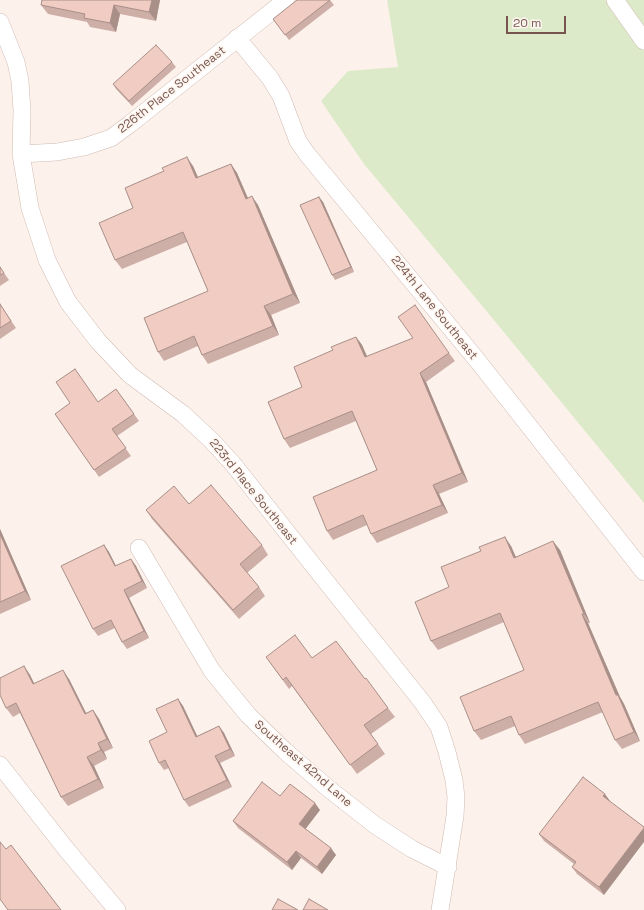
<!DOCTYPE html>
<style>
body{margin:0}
#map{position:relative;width:644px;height:910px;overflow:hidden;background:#fcf2eb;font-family:"Space Grotesk",sans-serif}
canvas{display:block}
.scale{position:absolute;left:506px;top:16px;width:60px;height:18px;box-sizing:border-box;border:2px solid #77554e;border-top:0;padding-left:5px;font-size:12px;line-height:14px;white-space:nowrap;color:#77554e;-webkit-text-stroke:3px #fef7f1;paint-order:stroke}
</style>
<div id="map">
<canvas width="644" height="910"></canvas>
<div class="scale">20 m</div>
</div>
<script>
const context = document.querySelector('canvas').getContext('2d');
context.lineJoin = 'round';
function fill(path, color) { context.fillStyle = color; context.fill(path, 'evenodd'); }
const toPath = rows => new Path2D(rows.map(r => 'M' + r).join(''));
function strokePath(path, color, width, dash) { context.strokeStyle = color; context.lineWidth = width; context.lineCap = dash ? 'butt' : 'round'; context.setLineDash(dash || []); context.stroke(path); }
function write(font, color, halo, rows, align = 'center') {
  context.font = font + ' "Space Grotesk",sans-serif'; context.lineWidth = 3.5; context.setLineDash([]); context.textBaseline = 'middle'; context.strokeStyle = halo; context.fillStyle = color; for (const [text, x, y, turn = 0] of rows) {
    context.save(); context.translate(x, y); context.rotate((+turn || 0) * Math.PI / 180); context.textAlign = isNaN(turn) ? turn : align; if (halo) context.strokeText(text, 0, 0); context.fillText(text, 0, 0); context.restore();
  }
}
fill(toPath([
 [387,0,644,0,644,503,498,325,364,164,321,101,348,71,398,67]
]), '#ddeac9');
const street = toPath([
 [615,0,644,41],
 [0,22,16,62,20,81,22,111,21,154,30,208,47,260,68,302,98,341,130,375,183,414,211,440,233,464,328,584,423,703,439,727,447,752,454,780,456,797,455,816,440,910],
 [237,38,270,78,281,96,298,141,307,154,477,360,644,572],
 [21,154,57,152,84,147,111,138,130,124,286,0],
 [139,548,212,671,248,715,285,751,329,789,375,825,412,849,448,867],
 [0,765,66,849,117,910]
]);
strokePath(street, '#d1bab3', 18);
strokePath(street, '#fff', 17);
fill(toPath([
 [160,0,156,21,120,14,116,32,90,27,87,22,48,14,41,5],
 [330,0,334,5,289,40,273,19],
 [172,62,176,67,132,106,116,89,113,84],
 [231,164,237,173,248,198,258,205,300,303,271,315,279,335,208,364,202,355,198,346,164,361,158,352,208,291,187,242,122,269,115,260,133,208,193,166,198,177],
 [319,197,323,202,354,272,335,280,332,275],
 [0,267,9,280,0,286],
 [0,304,16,328,0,339],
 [356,337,362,345,367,356,449,353,455,361,426,382,468,482,439,494,448,513,377,543,371,534,367,525,333,540,327,531,377,470,356,421,290,448,284,439,302,387,333,350],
 [116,389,139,421,117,436,131,456,99,477,55,414,98,402],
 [189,504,262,545,268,555,247,573,259,587,265,596,239,619,152,519,146,510],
 [0,529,31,600,0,614],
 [104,545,109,552,116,566,131,559,136,566,147,588,129,598,149,638,127,649,122,642,115,628,98,636,93,629],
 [511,546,516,557,560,550,590,623,588,623,620,697,624,704,640,741,622,749,615,740,603,712,525,744,519,735,515,726,481,740,474,731,524,670,504,622,438,650,431,641],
 [266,657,312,658,365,679,388,708,395,717,371,734,385,754,357,774,292,686,289,689],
 [24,666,30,675,34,684,69,679,86,713,93,710,99,719,113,748,104,752,107,759,94,766,104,788,68,806,61,797,20,713,13,717,6,708],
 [178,699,183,706,197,736,219,726,224,733,235,756,220,763,232,787,189,807,184,800,169,768,164,770,159,763,167,732],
 [280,796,320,810,305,829,336,855,322,874,301,858,292,870,238,828,233,821],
 [610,801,604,895,577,874,572,867,574,864,544,841,539,834]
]), '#ceafa8');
fill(toPath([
 [152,0,160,0,156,21,149,12],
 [114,5,120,14,116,32,110,23],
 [187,157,193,166,202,187,196,178],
 [231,164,237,173,252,208,246,199],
 [252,196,258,205,300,303,293,294],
 [319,197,323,202,354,272,351,267],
 [264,306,271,315,279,335,273,326],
 [356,337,362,345,371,366,365,357],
 [420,373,426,382,468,482,462,473],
 [433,485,439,494,448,513,442,505],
 [0,529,31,600,25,591,0,534],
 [505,537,511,546,520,567,514,558],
 [553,541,560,550,590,623,584,614],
 [104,545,109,552,120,574,115,566],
 [131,559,136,566,147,588,142,581],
 [124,590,129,598,149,638,144,631],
 [582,614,588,623,620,697,624,704,640,741,634,732,616,695],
 [24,666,30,675,39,693,33,684],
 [63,670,69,679,91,723,85,714],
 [178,699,183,706,201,744,196,737],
 [93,710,99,719,113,748,107,739],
 [219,726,224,733,235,756,230,749],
 [98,743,104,752,107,759,101,750],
 [215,756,220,763,232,787,227,780],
 [87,757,94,766,104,788,98,779],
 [605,794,610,801,608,804,603,796],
 [315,803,320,810,304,831,299,824],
 [644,828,644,842,604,895,599,887],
 [331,848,336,855,322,874,317,867],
 [296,851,301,858,292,870,287,862]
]), '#a88f88');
const building = toPath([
 [42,0,152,0,149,12,114,5,110,23,84,18,85,14,41,5,42,0],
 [297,0,330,0,285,35,273,19,297,0],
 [156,45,172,62,129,101,113,84,156,45],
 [187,157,196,178,231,164,246,199,252,196,293,294,264,306,273,326,202,355,194,336,158,352,144,318,208,291,183,232,115,260,99,223,133,208,125,188,164,171,162,168,187,157],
 [319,197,351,267,332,275,300,205,319,197],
 [0,267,4,273,0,275,0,267],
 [0,304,11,321,0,328,0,304],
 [415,305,449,353,420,373,462,473,433,485,442,505,371,534,363,515,327,531,313,497,377,470,352,411,284,439,268,402,302,387,294,367,333,350,331,347,356,337,365,357,413,338,398,317,415,305],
 [75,369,98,402,116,389,134,414,112,429,126,448,94,470,55,414,70,403,56,382,75,369],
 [211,485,262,545,240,564,259,587,233,610,146,510,174,486,189,504,211,485],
 [0,534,25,591,0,602,0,534],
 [505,537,514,558,553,541,584,614,582,614,616,695,618,695,634,732,615,740,598,702,519,735,511,716,474,731,460,697,524,670,500,613,431,641,415,602,449,587,441,567,481,551,479,547,505,537],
 [104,545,115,566,131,559,142,581,124,590,144,631,122,642,111,620,93,629,61,566,104,545],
 [295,635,312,658,336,641,365,679,366,678,388,708,364,725,378,744,350,765,286,677,283,680,266,657,295,635],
 [24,666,33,684,63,670,85,714,93,710,107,739,98,743,101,750,87,757,98,779,61,797,16,703,6,708,0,695,0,678,24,666],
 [178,699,196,737,219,726,230,749,215,756,227,780,184,800,165,760,159,763,149,741,167,732,156,709,178,699],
 [583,777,605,794,603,796,644,827,644,828,599,887,572,867,576,862,539,834,583,777],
 [262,782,280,796,290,784,315,803,299,824,331,848,317,867,296,851,287,862,233,821,262,782],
 [0,842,6,849,11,845,61,910,8,910,0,899,0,842],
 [278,899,298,910,272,910,278,899],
 [309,899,328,910,303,910,309,899]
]);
fill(building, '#f0ccc3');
strokePath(building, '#a88f88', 1);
write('12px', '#77554e', '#fef7f1', [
 ["226th Place Southeast",172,90,-38],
 ["224th Lane Southeast",434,308,51],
 ["223rd Place Southeast",253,492,51],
 ["Southeast 42nd Lane",303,764,41]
]);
</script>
